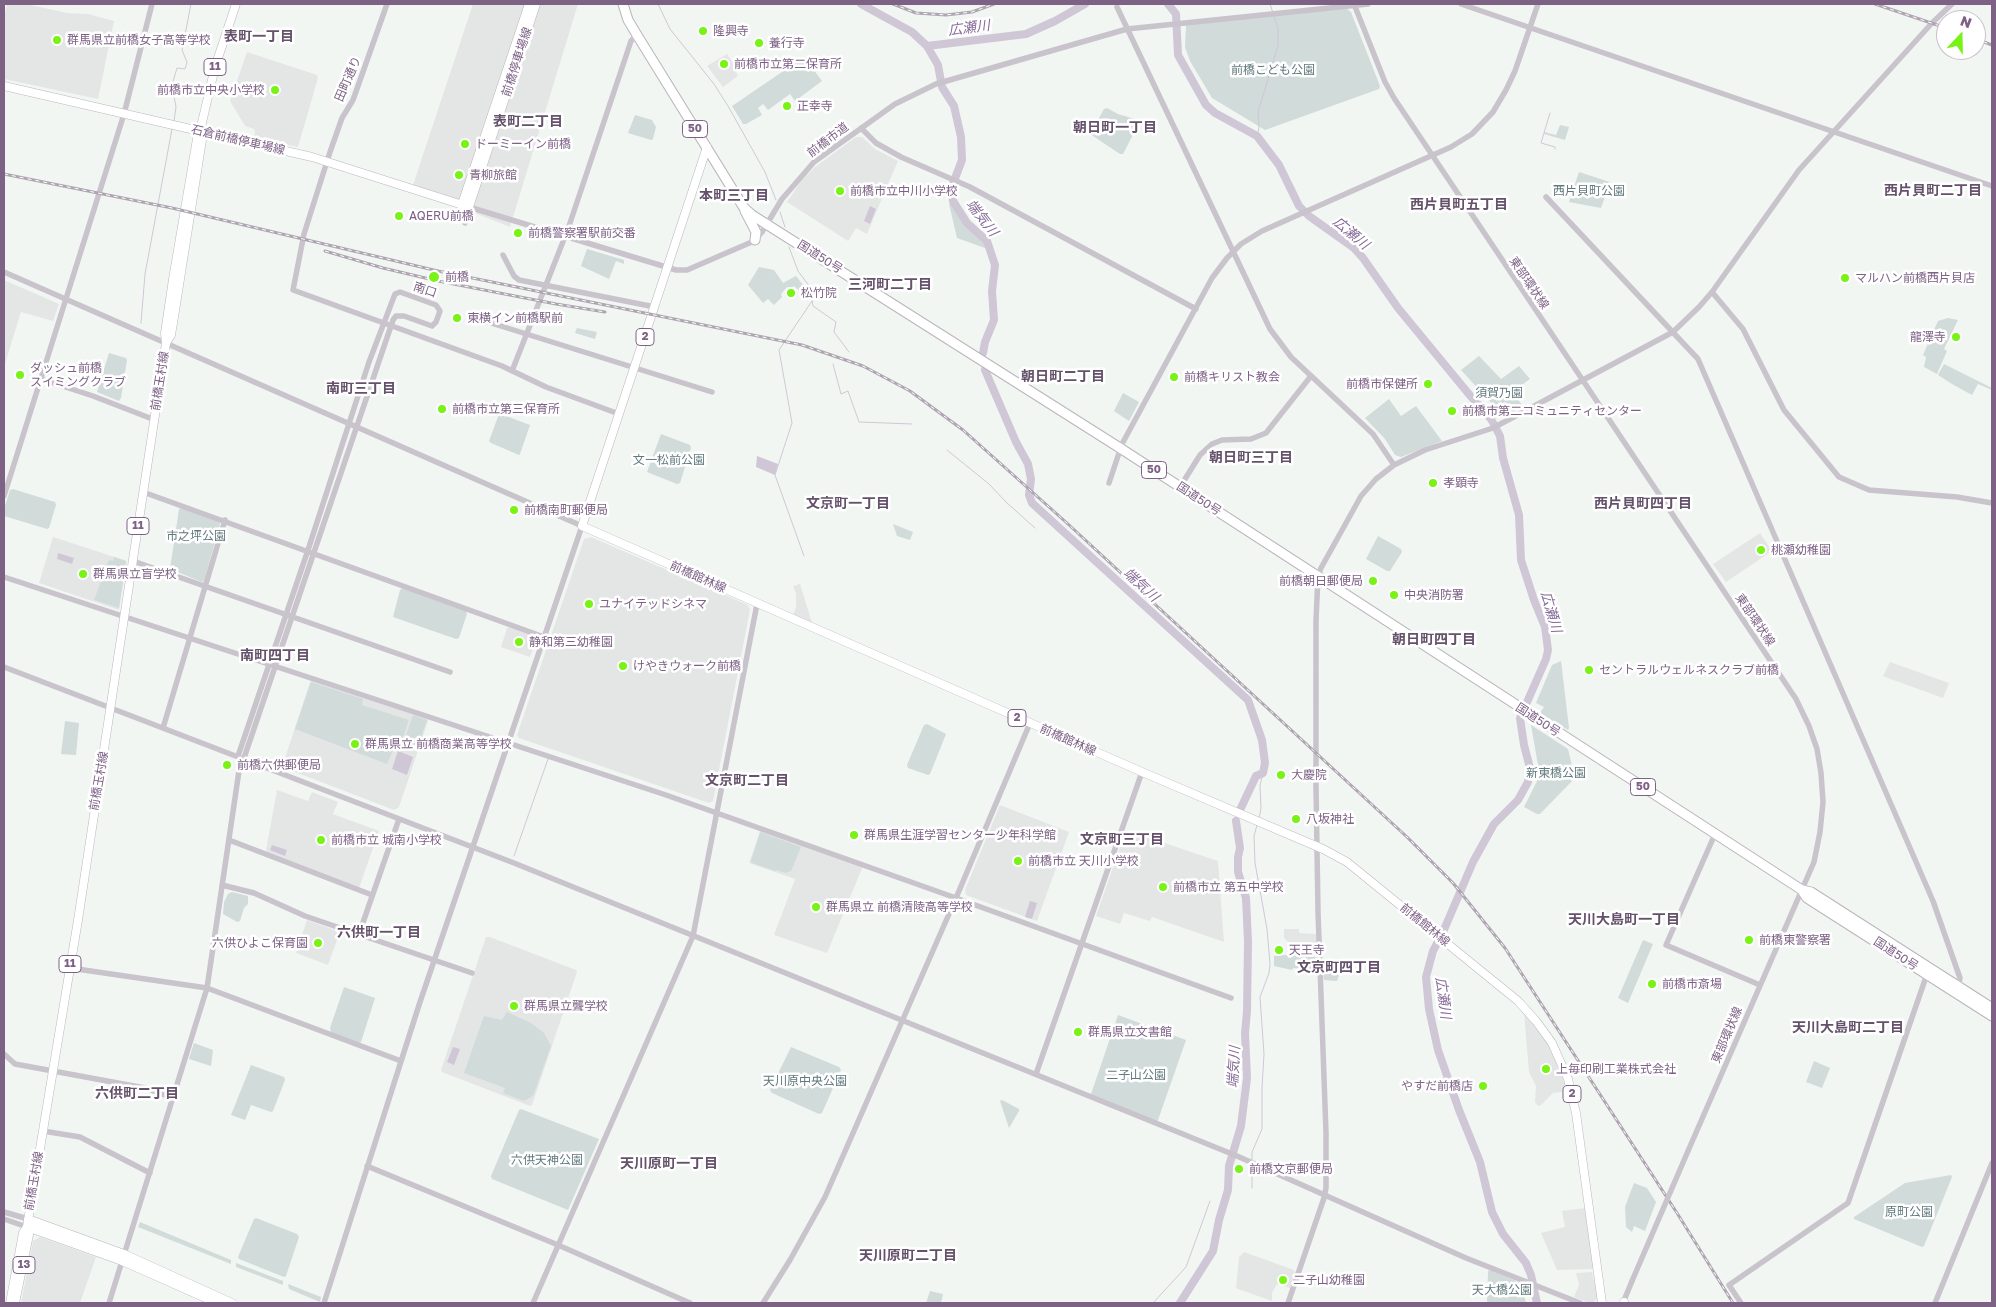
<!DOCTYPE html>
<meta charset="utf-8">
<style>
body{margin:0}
#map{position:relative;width:1996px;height:1307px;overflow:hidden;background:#f1f6f3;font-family:"Golos Text",sans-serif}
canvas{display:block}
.frame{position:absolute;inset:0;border:5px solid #7d6286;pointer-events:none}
.north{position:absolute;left:1936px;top:10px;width:50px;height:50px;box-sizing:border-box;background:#fff;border:1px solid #cbc0cf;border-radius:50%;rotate:21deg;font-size:14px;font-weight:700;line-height:20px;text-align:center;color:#7d6286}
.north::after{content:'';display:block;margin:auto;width:18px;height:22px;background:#79f315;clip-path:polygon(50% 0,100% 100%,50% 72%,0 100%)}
</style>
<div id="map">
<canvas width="1996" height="1307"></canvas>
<div class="frame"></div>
<div class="north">N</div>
</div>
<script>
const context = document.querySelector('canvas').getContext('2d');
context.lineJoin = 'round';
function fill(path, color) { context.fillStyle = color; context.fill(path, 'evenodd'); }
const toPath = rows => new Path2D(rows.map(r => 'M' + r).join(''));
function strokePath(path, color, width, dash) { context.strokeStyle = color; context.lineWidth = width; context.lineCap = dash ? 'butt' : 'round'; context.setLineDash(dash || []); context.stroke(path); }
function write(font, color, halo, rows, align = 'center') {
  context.font = font + ' "Golos Text","Noto Sans JP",sans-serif'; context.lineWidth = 5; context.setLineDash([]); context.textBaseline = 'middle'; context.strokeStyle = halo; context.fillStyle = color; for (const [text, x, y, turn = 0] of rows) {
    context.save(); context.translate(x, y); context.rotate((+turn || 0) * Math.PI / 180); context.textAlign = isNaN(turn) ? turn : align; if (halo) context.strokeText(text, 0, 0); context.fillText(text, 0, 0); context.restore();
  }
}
fill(toPath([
 [7,4,26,4,67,13,88,14,114,21,98,99,4,79,4,18],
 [473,4,578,4,510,227,412,188],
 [247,52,317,75,318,78,298,147,254,138,255,132,254,129,245,126,230,101],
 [727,54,738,71,736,72,738,76,723,87,707,66],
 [856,137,862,137,875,149,898,161,867,234,856,228,848,241,787,202,802,180,815,167],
 [4,280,59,304,53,321,21,312,4,367],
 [1760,533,1772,551,1726,582,1713,564],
 [53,537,127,561,119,610,39,583],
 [591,537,748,605,750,610,713,801,709,803,519,738,517,735,584,539],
 [800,584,812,623,793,615,796,607,796,594,793,586],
 [510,627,537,637,530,657,501,647,507,628],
 [1890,662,1949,683,1943,698,1885,677,1883,676],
 [312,681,427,719,428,721,399,807,394,810,282,767,310,682],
 [277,790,308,801,312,792,338,802,333,814,379,831,359,888,267,852,266,850],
 [1000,805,1069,832,1037,921,966,895,965,890],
 [761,829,863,866,827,953,774,935,795,879,749,863],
 [1126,830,1218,861,1224,942,1152,917,1150,921,1124,913,1120,924,1096,916],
 [307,920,340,932,328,965,296,953],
 [1284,929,1299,929,1299,933,1317,934,1317,945,1303,944,1302,947,1294,947,1284,938],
 [486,937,490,937,576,970,577,972,532,1105,530,1106,442,1072,441,1070],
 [1524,1013,1549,1046,1568,1091,1553,1093,1541,1105,1538,1106,1535,1102,1536,1086,1529,1072],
 [1585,1208,1594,1267,1592,1269,1557,1270,1541,1233,1565,1227,1562,1211],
 [40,1237,96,1257,80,1303,21,1303,33,1241],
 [1244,1252,1294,1270,1295,1272,1290,1288,1277,1284,1272,1293,1272,1301,1238,1289,1236,1288,1239,1257],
 [1592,1272,1598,1298,1593,1303,1589,1303,1574,1297,1579,1285,1576,1273]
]), '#e4e6e6');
fill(toPath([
 [1346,8,1351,12,1380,86,1379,89,1265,130,1212,98,1190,61,1185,47,1186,25],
 [804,57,822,81,795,101,790,94,768,110,763,104,758,108,762,115,746,124,743,124,732,106],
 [1107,108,1118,114,1138,120,1139,123,1123,154,1120,154,1090,134,1104,109],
 [635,115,652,120,656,127,653,139,651,140,628,133],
 [1560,125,1569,127,1565,140,1544,134,1544,132,1556,135],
 [1579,172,1610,182,1601,208,1569,202],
 [951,203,966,225,987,245,985,248,957,238,949,204],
 [587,249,624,260,624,264,616,261,609,279,581,266],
 [759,267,774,270,783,283,796,276,807,290,801,292,794,286,792,288,787,287,781,294,782,297,774,305,768,299,763,303,748,285],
 [1948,318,1958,320,1944,349,1947,351,1937,374,1924,367,1926,357,1923,355,1938,321],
 [577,328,597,332,595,339,575,333],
 [109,353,126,358,127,360,121,398,119,401,97,392],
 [1479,356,1501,379,1519,366,1530,379,1512,392,1523,406,1507,416,1502,415,1461,370],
 [1944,364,1992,388,1992,390,1978,384,1972,395,1952,384,1938,375],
 [1123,393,1139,402,1129,421,1114,411],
 [1389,399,1401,416,1416,406,1442,441,1401,457,1395,455,1385,439,1365,418],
 [499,414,501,414,530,425,520,454,519,455,491,443,489,441],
 [661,434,690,445,691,448,680,483,677,484,647,472],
 [13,489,55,502,56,505,49,528,47,529,4,516,4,509,10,490],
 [181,508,219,522,220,524,204,581,202,582,170,569,179,509],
 [893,524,913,532,910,540,897,536],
 [1378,536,1401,549,1402,552,1390,571,1387,571,1366,559],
 [114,557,126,561,119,608,94,600,109,560,113,561],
 [403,588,466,611,467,614,459,638,456,639,393,617,400,590],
 [1561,661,1569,728,1568,730,1540,713,1544,707,1536,703,1552,665],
 [311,682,363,699,362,705,409,720,402,740,396,743,387,764,295,729],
 [413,715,427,720,418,746,404,741],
 [65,721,79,723,76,755,61,754],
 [927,724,946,734,930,774,928,775,908,768,907,765,924,725],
 [1531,725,1568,749,1575,778,1540,814,1537,814,1524,807,1537,781,1539,771],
 [760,832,801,847,791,871,786,873,776,870,775,871,752,863,751,861],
 [232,892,248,896,248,904,244,908,240,921,237,922,223,914,224,902,228,894],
 [1643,940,1653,944,1628,1003,1618,998],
 [1303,944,1317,945,1317,954,1296,953,1296,947,1302,947],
 [1284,955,1317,957,1317,971,1293,968,1292,970,1274,966,1274,956],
 [1323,972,1339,975,1337,981,1324,980],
 [344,987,375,998,361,1042,359,1043,331,1033,330,1028],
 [507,1012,531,1023,544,1033,551,1046,533,1096,524,1101,503,1093,505,1088,464,1073,484,1016,502,1020],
 [1118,1015,1186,1040,1157,1123,1090,1097],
 [194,1043,213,1050,211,1066,189,1059],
 [791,1047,839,1067,841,1070,822,1113,819,1114,772,1093,770,1090],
 [1814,1061,1830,1068,1822,1088,1806,1082],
 [251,1065,284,1077,285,1080,273,1111,271,1112,251,1105,245,1120,231,1115],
 [1002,1100,1019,1109,1019,1111,1009,1128,1000,1101],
 [521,1109,599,1139,568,1210,492,1179,491,1176,519,1110],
 [1951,1175,1952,1177,1924,1246,1922,1247,1854,1219,1854,1217,1905,1183],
 [1634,1183,1647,1188,1656,1202,1645,1231,1634,1226,1632,1232,1626,1227,1625,1207],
 [256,1218,297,1234,299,1237,286,1276,284,1277,239,1259,238,1257,254,1219],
 [140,1222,231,1260,231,1264,138,1227],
 [236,1263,283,1281,283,1285,236,1267],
 [1490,1270,1521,1283,1526,1303,1487,1303,1488,1271],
 [288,1284,321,1297,320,1302,289,1289],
 [930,1291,943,1294,941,1303,926,1303]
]), '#d0dbda');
fill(toPath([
 [870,206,876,209,870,224,864,221],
 [757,456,778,464,775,475,756,467],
 [58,553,74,558,72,564,57,559],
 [398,751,413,757,407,775,392,769],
 [272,845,287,850,285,856,270,850],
 [1030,901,1037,903,1032,919,1025,917],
 [453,1047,460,1049,454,1065,447,1062]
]), '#cfc7d5');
strokePath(toPath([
 [658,4,670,29,714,84,728,106,765,172,776,200],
 [1270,4,1273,13],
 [1550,113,1541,143,1555,147,1555,149],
 [174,121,176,107,172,85,177,68,185,69,187,62,182,50,191,4],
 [1257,136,1259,128,1258,112,1278,46,1278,28,1274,16],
 [780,212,785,227],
 [789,247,798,271,810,287,813,306,836,322,834,332,849,352],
 [141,323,145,274,172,129],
 [833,364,841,394,848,391,859,422,912,424],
 [947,450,989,484,1006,502,1035,528],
 [804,556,775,475,792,423,779,350,812,301],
 [1259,819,1261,808,1260,785,1263,773],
 [514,856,548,759],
 [1252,1161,1252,1152,1262,1129,1262,1088,1264,1054,1260,997,1269,973,1270,964,1267,929,1255,863,1254,836,1257,825],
 [1252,1165,1252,1188],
 [1153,1303,1186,1267,1210,1201]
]), '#cfc7d5', 1);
strokePath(toPath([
 [861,4,912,32,927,46,1026,34,1055,21,1085,4],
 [1168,4,1176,14,1178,55,1206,105,1215,113,1257,136,1279,165,1299,206,1309,216,1354,248,1363,258,1398,308,1468,393,1491,419,1500,436,1503,458,1519,515,1521,560,1534,600,1545,627,1548,650,1546,659,1520,718,1524,745,1530,768,1528,782,1518,800,1494,824,1473,862,1443,932,1433,951,1426,977,1429,1009,1438,1050,1459,1110,1480,1162,1492,1212,1503,1234,1526,1263,1531,1275,1537,1303],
 [927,46,938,65,942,87,954,106,961,137,962,160,951,189,953,201,967,223,987,241,995,265,992,291,994,320,985,342,983,353],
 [985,370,1016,442,1028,464,1031,479,1029,495,1032,503,1248,700,1262,740,1265,763,1263,773,1256,776,1240,810],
 [1180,1303,1213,1251,1219,1220,1228,1190,1229,1166,1241,1126,1247,1078,1245,1033,1247,1011,1248,942,1246,898,1238,872,1238,857,1240,848,1236,821]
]), '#cfc7d5', 8);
const major = toPath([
 [4,86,312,157,469,207,536,4],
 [707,147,582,526,1142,772,1323,849,1347,862,1518,1001,1536,1021,1552,1043,1568,1079,1576,1113,1602,1303],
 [462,204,529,4],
 [166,343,171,335,174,317,202,140,200,131],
 [28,1219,124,1254,232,1303],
 [27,1227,122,1261,217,1303],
 [10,1303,23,1233,27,1227,78,920,166,343,165,333,173,279,197,139,200,131,215,67,236,4],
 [15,1303,29,1235,27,1227],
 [1624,1303,1624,1302]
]);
const highway = toPath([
 [623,4,628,20,637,35,744,208,752,215,1120,448,1802,890,1811,892,1992,1008],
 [745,211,756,232,755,240],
 [1802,890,1807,898,1992,1016]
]);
strokePath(major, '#bcb6be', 9);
strokePath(highway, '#bbb5bc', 11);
strokePath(toPath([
 [387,4,353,100,342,118,330,152,304,234,293,290,502,366,546,387,619,414],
 [1354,4,1385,82,1394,98,1796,699,1809,726,1817,749,1821,773,1823,802,1820,832,1814,862,1688,1151],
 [1461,4,1992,186],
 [1117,7,1270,329,1291,357,1373,434,1394,465],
 [861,128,876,143,901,157,970,187,1196,309],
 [1546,197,1698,359,1933,901,1960,978,1958,988],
 [465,223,469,207,676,270,687,270,754,241,762,232,782,199,814,162,895,104,936,84,1127,29,1368,4],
 [503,255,514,276,519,280,655,307],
 [4,272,582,526,419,1005,324,1303],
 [1712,292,1743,329,1784,410,1839,477,1869,490,1957,497,1992,503],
 [488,322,712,392],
 [512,371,568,229,631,41,637,35],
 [41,379,93,396,155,420],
 [1109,483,1122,444,1212,278,1227,258,1241,244,1262,231,1451,147,1472,134,1493,112,1506,90,1515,71,1538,4],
 [1180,487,1200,455,1212,444,1222,440,1251,439,1266,433,1311,376],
 [143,492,544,637],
 [4,496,124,114,152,4],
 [133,561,450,672],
 [4,577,666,795,956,898,1030,723],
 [4,667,514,863,1237,1156,1466,1258,1580,1303],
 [163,728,225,520],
 [1715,834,1666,945,1760,985],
 [229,840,372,895],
 [222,885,254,893,305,916,472,973],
 [359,934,399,819],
 [70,968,207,988,401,1061],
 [4,1054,15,1064,145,1088,173,1098],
 [1036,1074,1142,772],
 [43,1131,80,1137,150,1173],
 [367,1166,558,1245,690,1303],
 [4,1212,28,1219],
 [4,1219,27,1227],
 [109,1303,207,988,240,764,238,756,308,550,369,362,395,294,400,292,436,305,440,311,436,322,432,326,404,316,396,316,393,320,244,758,240,764],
 [533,1303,693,936,757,604],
 [763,1303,790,1260,825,1197,956,898,1231,998],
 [1288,1303,1324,1198,1326,1188,1326,1133,1318,912,1316,786,1316,621,1318,576,1321,568,1361,496,1376,479,1394,465,1425,450,1493,428,1673,332,1699,307,1712,292,1799,170,1932,23,1952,4],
 [1623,1303,1632,1281],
 [1741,1303,1729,1285,1848,1203,1927,974],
 [1935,1303,1992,1163]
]), '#c9c3cb', 5.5);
strokePath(major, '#fff', 8);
strokePath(highway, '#fff', 9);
const rail = toPath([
 [893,4,916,13,946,15,972,12,994,4],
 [1875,4,1946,28],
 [1976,39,1992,45],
 [4,174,172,208,438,271,802,345,863,366,910,391,963,430,1068,524,1407,837,1453,883,1505,948,1677,1213,1733,1303],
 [325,251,383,268,438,281,556,304,605,312]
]);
strokePath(rail, '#aea5b1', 3);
strokePath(rail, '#fff', 1, [4]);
strokePath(toPath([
 [1632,1281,1688,1151]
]), '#c9c3cb', 5.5);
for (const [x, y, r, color] of [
 [703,31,5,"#79f315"],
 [57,40,5,"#79f315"],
 [759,43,5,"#79f315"],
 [724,64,5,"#79f315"],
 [275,90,5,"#79f315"],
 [787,106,5,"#79f315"],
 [465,144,5,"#79f315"],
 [459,175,5,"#79f315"],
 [840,191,5,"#79f315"],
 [399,216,5,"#79f315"],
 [518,233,5,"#79f315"],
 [434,277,6,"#79f315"],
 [1845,278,5,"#79f315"],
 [791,293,5,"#79f315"],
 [457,318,5,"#79f315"],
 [1956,337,5,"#79f315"],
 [20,375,5,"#79f315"],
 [1174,377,5,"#79f315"],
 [1428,384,5,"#79f315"],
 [442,409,5,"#79f315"],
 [1452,411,5,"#79f315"],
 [1433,483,5,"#79f315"],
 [514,510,5,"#79f315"],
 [1761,550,5,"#79f315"],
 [83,574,5,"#79f315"],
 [1373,581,5,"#79f315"],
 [1394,595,5,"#79f315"],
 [589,604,5,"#79f315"],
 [519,642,5,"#79f315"],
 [623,666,5,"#79f315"],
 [1589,670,5,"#79f315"],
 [355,744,5,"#79f315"],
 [227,765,5,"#79f315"],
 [1281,775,5,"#79f315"],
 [1296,819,5,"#79f315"],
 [854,835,5,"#79f315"],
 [321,840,5,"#79f315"],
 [1018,861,5,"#79f315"],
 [1163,887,5,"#79f315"],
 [816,907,5,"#79f315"],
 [1749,940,5,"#79f315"],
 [318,943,5,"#79f315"],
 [1279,950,5,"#79f315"],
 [1652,984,5,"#79f315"],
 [514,1006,5,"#79f315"],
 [1078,1032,5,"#79f315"],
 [1546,1069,5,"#79f315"],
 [1483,1086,5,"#79f315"],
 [1239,1169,5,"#79f315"],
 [1283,1280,5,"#79f315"]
]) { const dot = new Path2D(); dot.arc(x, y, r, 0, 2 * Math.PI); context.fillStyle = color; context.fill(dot); strokePath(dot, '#fff', 2); }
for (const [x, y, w] of [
 [215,67,22],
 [695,129,25],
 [645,337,18],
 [1154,470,25],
 [138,526,22],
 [1017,718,18],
 [1643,787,25],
 [70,964,22],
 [1572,1094,18],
 [24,1265,22]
]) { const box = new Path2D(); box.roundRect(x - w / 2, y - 8.5, w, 17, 4); context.fillStyle = '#fff'; context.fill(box); strokePath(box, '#7d6286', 1); }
write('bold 11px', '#7d6286', null, [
 ["11",215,67],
 ["50",695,129],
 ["2",645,337],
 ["50",1154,470],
 ["11",138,526],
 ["2",1017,718],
 ["50",1643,787],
 ["11",70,964],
 ["2",1572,1094],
 ["13",24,1265]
]);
write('12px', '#7d6286', '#fff', [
 ["隆興寺",713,31],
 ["群馬県立前橋女子高等学校",67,40],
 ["養行寺",769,43],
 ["前橋市立第二保育所",734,64],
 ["前橋市立中央小学校",265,90,"right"],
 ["正幸寺",797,106],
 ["ドーミーイン前橋",475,144],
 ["青柳旅館",469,175],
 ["前橋市立中川小学校",850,191],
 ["AQERU前橋",409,216],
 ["前橋警察署駅前交番",528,233],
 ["前橋",445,277],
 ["マルハン前橋西片貝店",1855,278],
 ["松竹院",801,293],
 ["東横イン前橋駅前",467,318],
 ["龍澤寺",1946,337,"right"],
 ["ダッシュ前橋",30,368],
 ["スイミングクラブ",30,382],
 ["前橋キリスト教会",1184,377],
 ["前橋市保健所",1418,384,"right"],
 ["前橋市立第三保育所",452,409],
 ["前橋市第二コミュニティセンター",1462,411],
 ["孝顕寺",1443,483],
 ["前橋南町郵便局",524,510],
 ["桃瀬幼稚園",1771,550],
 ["群馬県立盲学校",93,574],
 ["前橋朝日郵便局",1363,581,"right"],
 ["中央消防署",1404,595],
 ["ユナイテッドシネマ",599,604],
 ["静和第三幼稚園",529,642],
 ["けやきウォーク前橋",633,666],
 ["セントラルウェルネスクラブ前橋",1599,670],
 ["群馬県立 前橋商業高等学校",365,744],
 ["前橋六供郵便局",237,765],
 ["大慶院",1291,775],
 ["八坂神社",1306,819],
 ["群馬県生涯学習センター少年科学館",864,835],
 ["前橋市立 城南小学校",331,840],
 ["前橋市立 天川小学校",1028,861],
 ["前橋市立 第五中学校",1173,887],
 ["群馬県立 前橋清陵高等学校",826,907],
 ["前橋東警察署",1759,940],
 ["六供ひよこ保育園",308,943,"right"],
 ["天王寺",1289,950],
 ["前橋市斎場",1662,984],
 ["群馬県立聾学校",524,1006],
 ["群馬県立文書館",1088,1032],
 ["上毎印刷工業株式会社",1556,1069],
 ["やすだ前橋店",1473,1086,"right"],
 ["前橋文京郵便局",1249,1169],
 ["二子山幼稚園",1293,1280]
], 'left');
write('12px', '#7d6286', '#fff', [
 ["前橋停車場線",517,62,-72],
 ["田町通り",348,79,-67],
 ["石倉前橋停車場線",238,140,13],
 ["前橋市道",828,140,-37],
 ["国道50号",820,257,32],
 ["東部環状線",1529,283,56],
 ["南口",425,290,19],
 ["前橋玉村線",160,381,-81],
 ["国道50号",1199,499,33],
 ["前橋館林線",698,577,24],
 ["東部環状線",1755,620,56],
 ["国道50号",1538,720,33],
 ["前橋館林線",1068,740,24],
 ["前橋玉村線",99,781,-80],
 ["前橋館林線",1425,925,39],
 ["国道50号",1896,954,33],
 ["東部環状線",1727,1035,-67],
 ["前橋玉村線",34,1181,-80]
]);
write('12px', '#61797c', '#fff', [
 ["前橋こども公園",1273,70],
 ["西片貝町公園",1589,191],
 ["須賀乃園",1499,393],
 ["文一松前公園",669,460],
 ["市之坪公園",196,536],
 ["新東橋公園",1556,773],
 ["二子山公園",1136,1075],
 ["天川原中央公園",805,1081],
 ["六供天神公園",547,1160],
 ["原町公園",1909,1212],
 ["天大橋公園",1502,1290]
]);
write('italic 14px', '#866c98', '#fff', [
 ["広瀬川",969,28,-7],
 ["端気川",982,218,52],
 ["広瀬川",1351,233,40],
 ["端気川",1141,585,42],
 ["広瀬川",1551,612,74],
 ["広瀬川",1443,998,82],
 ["端気川",1234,1067,-87]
]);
write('bold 14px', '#64516a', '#fff', [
 ["表町一丁目",259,37],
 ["表町二丁目",528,122],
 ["朝日町一丁目",1115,128],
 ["西片貝町二丁目",1933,191],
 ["本町三丁目",734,196],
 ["西片貝町五丁目",1459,205],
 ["三河町二丁目",890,285],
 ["朝日町二丁目",1063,377],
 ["南町三丁目",361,389],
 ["朝日町三丁目",1251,458],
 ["文京町一丁目",848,504],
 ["西片貝町四丁目",1643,504],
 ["朝日町四丁目",1434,640],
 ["南町四丁目",275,656],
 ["文京町二丁目",747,781],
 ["文京町三丁目",1122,840],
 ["天川大島町一丁目",1624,920],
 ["六供町一丁目",379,933],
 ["文京町四丁目",1339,968],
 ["天川大島町二丁目",1848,1028],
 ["六供町二丁目",137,1094],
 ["天川原町一丁目",669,1164],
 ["天川原町二丁目",908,1256]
]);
</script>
